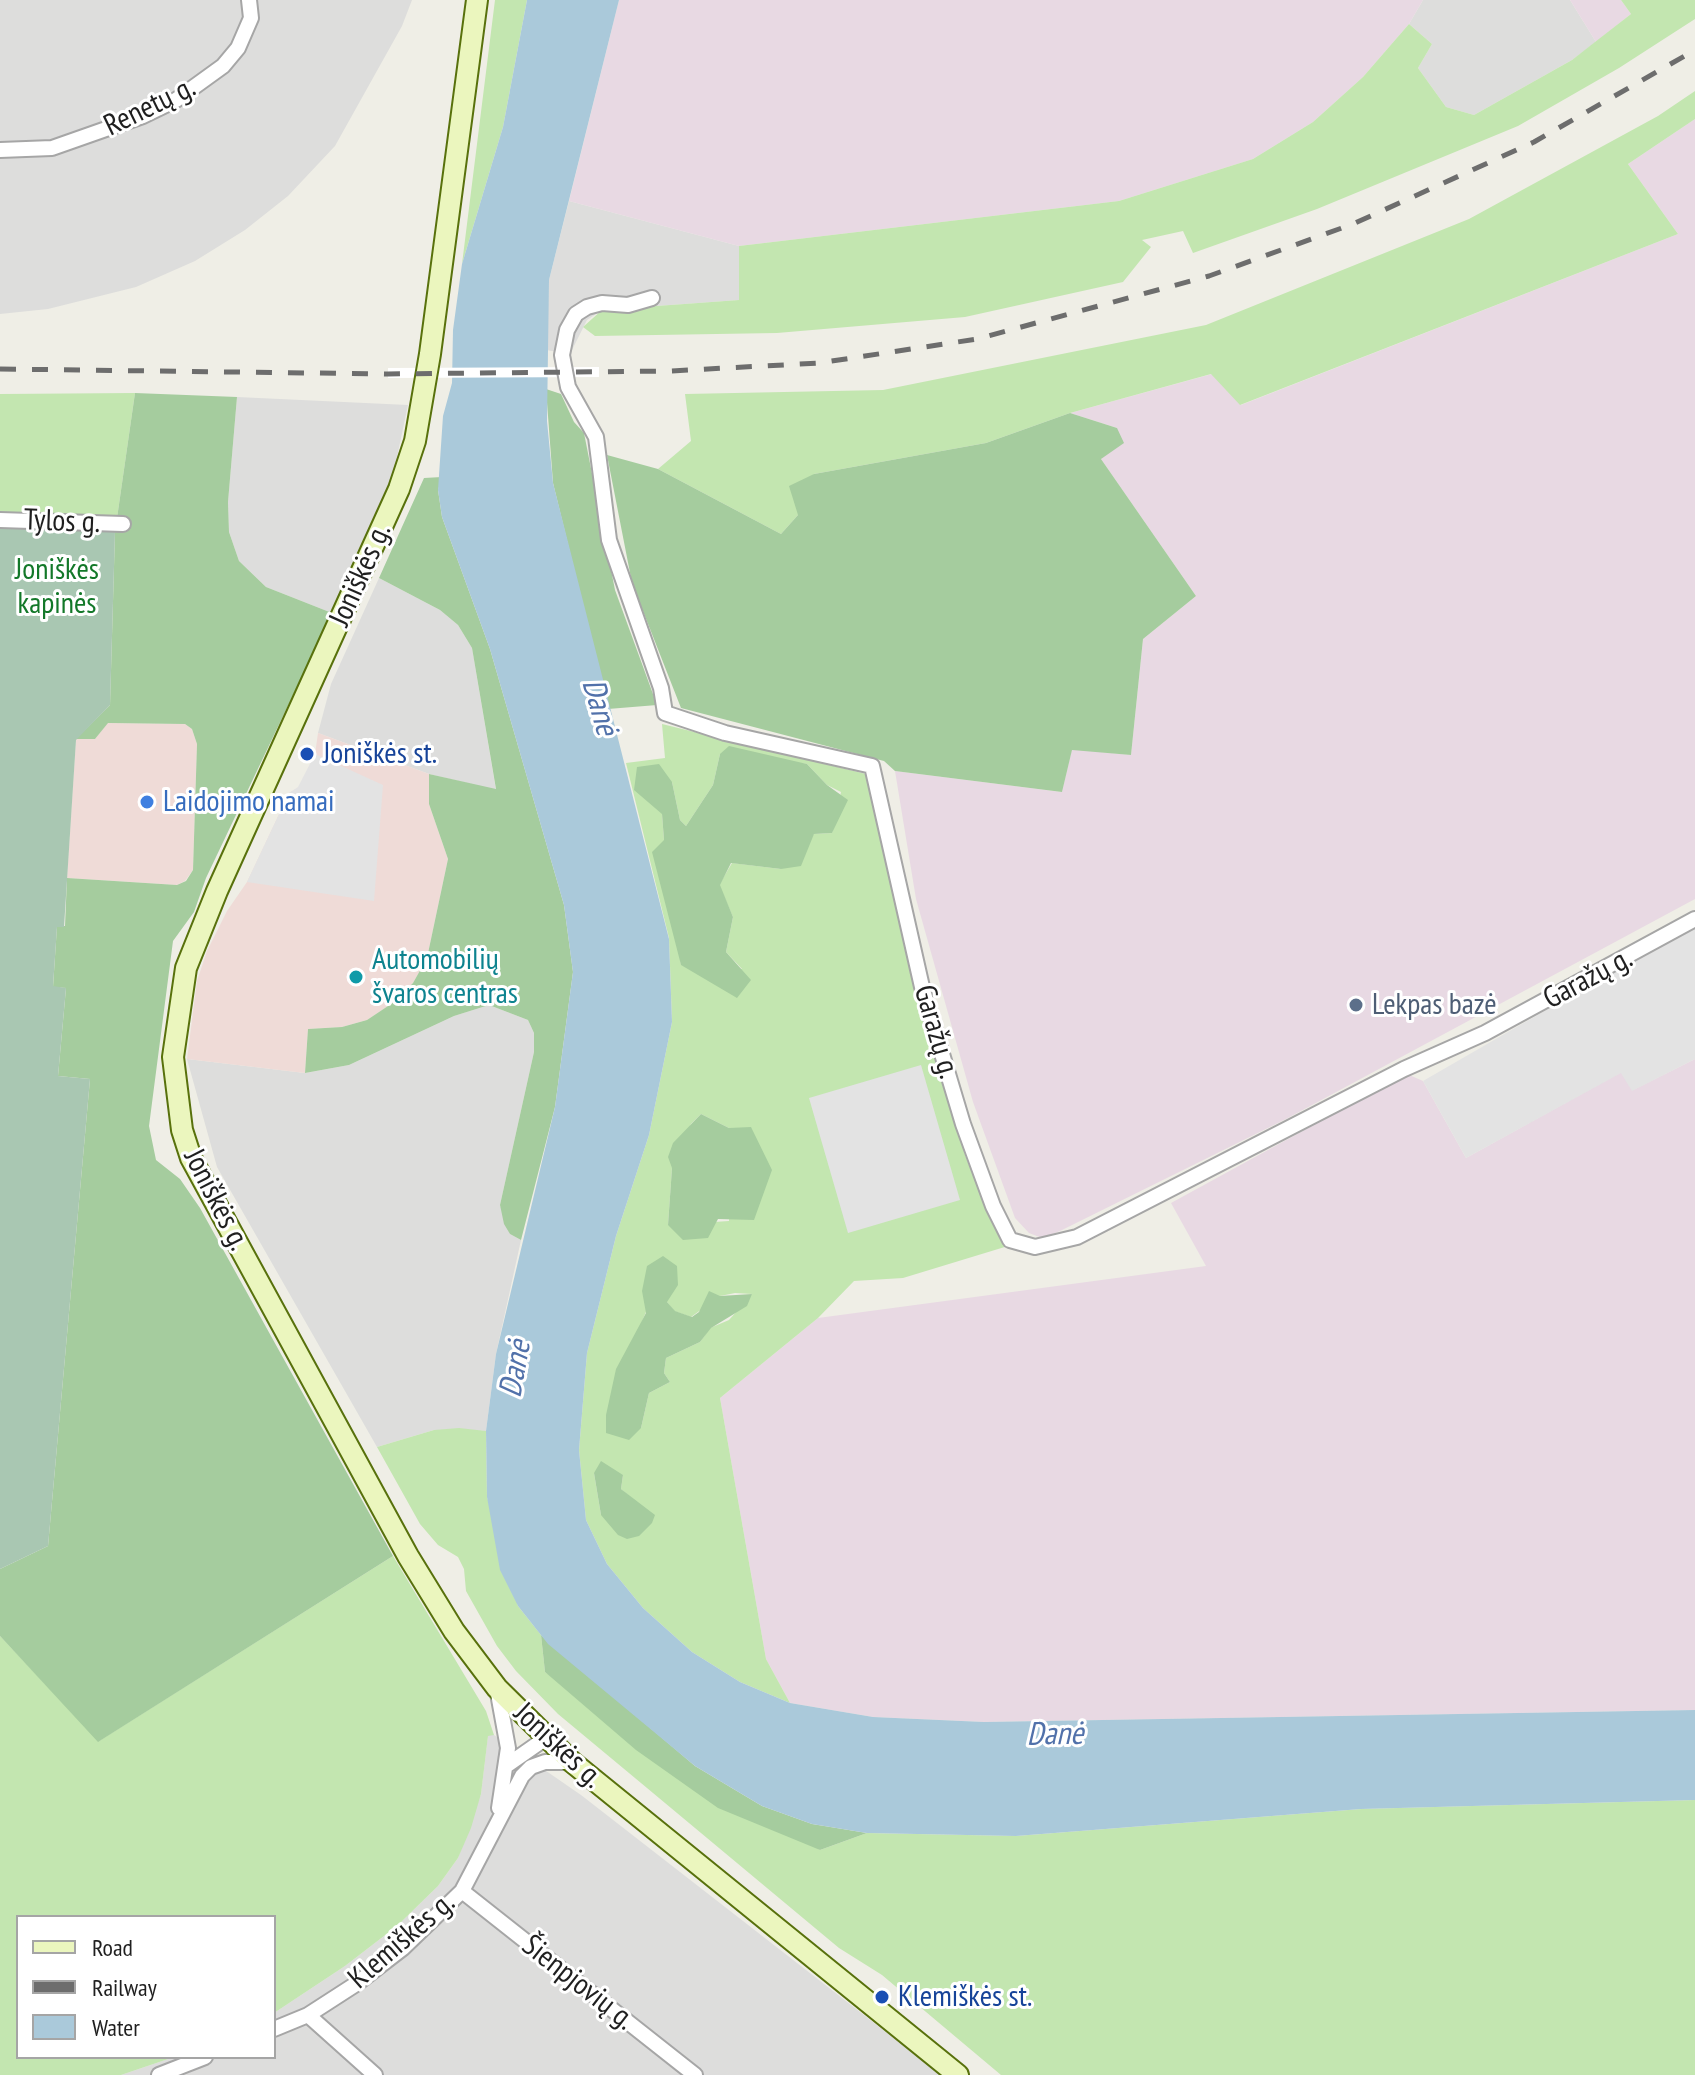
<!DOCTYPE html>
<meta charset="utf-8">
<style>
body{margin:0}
#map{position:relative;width:1695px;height:2075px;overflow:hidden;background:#efeee6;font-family:"PT Sans Narrow",sans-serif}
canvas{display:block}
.legend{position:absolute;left:16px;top:1915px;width:260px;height:144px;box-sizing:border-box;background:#fff;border:2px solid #a5a5a5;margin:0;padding:10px 14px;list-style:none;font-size:24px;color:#1f1f1f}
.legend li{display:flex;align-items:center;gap:16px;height:40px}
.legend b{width:40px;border:2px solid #a5a5a5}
</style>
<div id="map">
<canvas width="1695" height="2075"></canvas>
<ul class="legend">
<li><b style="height:10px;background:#ebf6be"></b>Road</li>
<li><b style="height:10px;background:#6d6d6d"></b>Railway</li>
<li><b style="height:22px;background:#aac9da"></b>Water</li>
</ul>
</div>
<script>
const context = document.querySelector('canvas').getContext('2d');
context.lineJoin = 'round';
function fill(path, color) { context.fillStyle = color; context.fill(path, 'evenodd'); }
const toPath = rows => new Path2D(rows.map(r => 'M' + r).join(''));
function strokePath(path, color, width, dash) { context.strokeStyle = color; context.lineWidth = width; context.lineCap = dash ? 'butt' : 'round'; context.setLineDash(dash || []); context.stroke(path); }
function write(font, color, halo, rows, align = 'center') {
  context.font = font + ' "PT Sans Narrow",sans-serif'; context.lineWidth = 6; context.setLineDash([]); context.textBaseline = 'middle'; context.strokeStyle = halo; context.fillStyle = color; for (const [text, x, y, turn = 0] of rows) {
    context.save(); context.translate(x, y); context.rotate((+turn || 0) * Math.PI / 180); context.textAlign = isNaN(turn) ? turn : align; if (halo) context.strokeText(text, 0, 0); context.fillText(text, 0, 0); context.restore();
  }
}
fill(toPath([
 [0,0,412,0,402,26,335,146,288,196,245,230,195,261,136,287,48,309,0,314],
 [1423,0,1570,0,1596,42,1572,60,1474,115,1446,107,1418,68,1432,44,1409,24],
 [569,201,739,246,739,300,602,310,587,320,570,354,546,350,549,280],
 [237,397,408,405,394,471,332,613,266,587,239,561,229,532,228,502],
 [379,578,440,610,458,625,472,648,496,790,429,774,318,733,331,684],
 [489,1005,528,1020,534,1033,534,1052,500,1205,510,1234,521,1240,496,1354,486,1431,434,1430,377,1447,217,1167,187,1059,305,1073,349,1065,454,1016],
 [488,1735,494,1735,581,1795,941,2075,121,2075,174,2057,274,2057,274,2013,345,1966,397,1926,438,1886,458,1858,481,1794]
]), '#dddddc');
fill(toPath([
 [107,723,185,724,192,729,197,744,193,870,185,881,177,885,67,878,76,739,95,739],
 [318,733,429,774,429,804,448,859,427,958,413,983,394,1002,367,1020,342,1027,308,1029,305,1073,187,1059,197,981,207,951,227,911,247,882,289,793,299,787,315,754]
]), '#efdbd7');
fill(toPath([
 [619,0,1423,0,1409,24,1363,77,1313,122,1253,159,1119,201,739,246,569,201],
 [1570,0,1621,0,1631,14,1596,42],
 [1695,119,1695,899,1286,1119,1060,1231,1042,1238,1029,1233,1015,1218,973,1102,916,899,895,771,1062,792,1072,749,1131,755,1143,639,1196,596,1101,459,1117,428,1070,413,1212,374,1241,405,1678,234,1628,164],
 [1695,1059,1695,1710,984,1722,873,1717,790,1703,766,1659,720,1398,818,1318,1206,1266,1171,1203,1407,1074,1423,1081,1466,1158,1621,1072,1633,1090]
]), '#e8d9e3');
fill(toPath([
 [495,0,527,0,503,127,462,264],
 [1621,0,1695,0,1695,19,1619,68,1518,126,1317,209,1193,253,1183,231,1142,240,1151,247,1123,282,965,317,777,333,595,336,583,327,602,310,739,300,739,246,1119,201,1253,159,1313,122,1363,77,1409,24,1432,44,1418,68,1446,107,1474,115,1572,60,1595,42,1631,14],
 [1695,91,1695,119,1628,164,1678,234,1240,405,1211,374,1070,413,986,443,814,474,798,515,781,534,658,469,691,441,685,394,883,390,1206,325,1469,219,1658,116],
 [135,393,115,532,0,526,0,394],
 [662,724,866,774,904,942,926,1005,965,1155,989,1216,1008,1246,903,1278,854,1281,818,1318,720,1398,766,1659,790,1703,740,1682,692,1652,643,1608,607,1564,586,1520,579,1450,587,1353,616,1236,649,1135,672,1022,669,938,626,763,665,758],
 [720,754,807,764,827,785,841,792,832,833,814,834,781,869,732,863,719,885,733,917,726,952,742,969,681,965,664,840,662,814,672,782,680,820,686,826,713,785],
 [701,1114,729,1128,729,1221,668,1225,672,1168,691,1124],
 [735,1293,752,1294,729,1320,710,1328,700,1342,666,1358,664,1373,670,1382,649,1393,641,1428,634,1340,646,1312,667,1302,674,1311,691,1317,720,1296],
 [594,1473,623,1475,621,1489,635,1501,601,1515],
 [459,1428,486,1431,487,1497,518,1606,541,1635,545,1672,820,1850,867,1833,1016,1836,1361,1809,1695,1800,1695,2075,1001,2075,882,1975,839,1948,647,1788,558,1714,516,1671,497,1646,466,1591,464,1569,458,1557,438,1545,420,1524,377,1447,434,1430],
 [393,1556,486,1711,494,1735,488,1736,481,1794,471,1828,458,1858,438,1886,397,1926,345,1966,274,2013,274,1917,18,1917,18,2057,174,2057,121,2075,0,2075,0,1636,99,1741]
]), '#c3e6b0');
fill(toPath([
 [546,389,561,394,574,422,584,433,615,590,657,705,608,709,553,483],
 [135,393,237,397,228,502,229,532,239,561,266,587,332,613,206,878,194,912,173,941,149,1126,156,1160,180,1179,200,1208,393,1556,98,1742,0,1636,0,1569,48,1546,90,1079,58,1076,66,988,53,987,57,926,65,926,67,878,177,885,186,881,193,870,197,744,192,729,185,724,108,723,95,739,76,739,110,705,115,532],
 [1070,413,1117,428,1124,443,1101,459,1196,596,1143,639,1131,755,1072,750,1062,792,895,771,884,761,681,708,632,583,607,455,658,469,781,534,798,515,789,486,814,474,986,443],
 [442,477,438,490,442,517,490,649,564,905,573,972,555,1107,521,1240,510,1234,504,1224,500,1205,534,1052,534,1033,528,1020,489,1005,454,1016,349,1065,305,1073,308,1029,342,1027,367,1020,394,1002,413,983,427,958,448,859,429,804,429,774,496,789,472,648,458,625,440,610,379,578,424,478],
 [729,746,807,764,827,785,848,800,832,833,814,834,801,866,781,869,731,863,720,885,733,917,726,952,751,980,737,998,681,965,652,852,664,840,662,814,634,790,637,767,659,764,672,782,680,820,686,826,713,785,720,754],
 [701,1114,729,1128,751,1127,772,1170,754,1220,718,1219,708,1238,683,1240,668,1225,672,1168,668,1157,673,1143],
 [663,1256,677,1266,678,1285,667,1302,675,1311,692,1317,699,1312,709,1291,720,1296,752,1294,747,1306,711,1328,700,1342,666,1358,664,1373,670,1382,649,1393,641,1428,629,1440,606,1433,606,1415,616,1369,646,1313,642,1291,647,1266],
 [601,1461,623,1475,621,1489,655,1515,652,1523,639,1536,627,1539,618,1535,601,1515,594,1473],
 [541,1635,695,1766,762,1806,812,1824,867,1833,820,1850,718,1808,636,1750,545,1672]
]), '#a5cc9e');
fill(toPath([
 [0,526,115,532,110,705,76,740,64,927,57,927,53,986,66,988,58,1076,90,1079,48,1546,0,1569]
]), '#a9c7b2');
fill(toPath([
 [315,754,383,785,374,901,247,882,289,793,298,787],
 [1695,924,1695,1059,1632,1091,1621,1073,1466,1158,1423,1081],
 [921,1065,960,1200,848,1233,809,1098]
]), '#e3e3e3');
fill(toPath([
 [527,0,619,0,549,280,547,421,553,483,669,939,672,1022,649,1135,616,1236,587,1353,579,1450,586,1520,607,1564,643,1608,692,1652,740,1682,790,1703,873,1717,984,1722,1695,1710,1695,1800,1361,1809,1016,1836,867,1833,812,1824,762,1806,695,1766,548,1644,518,1606,500,1570,487,1497,486,1431,496,1354,555,1107,573,972,564,905,490,649,442,517,438,490,443,416,452,383,453,330,462,264,503,127]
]), '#aac9da');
fill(toPath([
 [599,367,599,377,388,378,388,368]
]), '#fff');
const minor = toPath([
 [0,150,52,148,143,116,176,100,223,66,238,48,251,18,249,0],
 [652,298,628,305,602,303,587,307,576,314,567,330,562,355,568,387,596,437,609,540,661,688,665,713,725,733,872,766,922,987,963,1124,993,1206,1010,1240,1035,1247,1077,1237,1404,1069,1485,1033,1695,919],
 [0,520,123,524],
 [497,1688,508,1748,499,1808],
 [506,1766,546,1738],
 [462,1891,695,2075],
 [308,2015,375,2075],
 [274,2029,308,2015,356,1984,403,1948,462,1891,522,1776,531,1767,545,1762,572,1762],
 [159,2075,205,2057]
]);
const secondary = toPath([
 [477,0,430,354,415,441,399,489,217,891,186,968,173,1057,182,1130,191,1158,408,1556,454,1631,497,1688,572,1762,958,2075]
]);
strokePath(minor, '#a6a6a6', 18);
strokePath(secondary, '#58710c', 24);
strokePath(minor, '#fff', 14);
strokePath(secondary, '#ebf6be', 20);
strokePath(toPath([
 [0,369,388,374,670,371,819,363,977,339,1209,276,1353,224,1534,142,1695,50]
]), '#6d6d6d', 5, [16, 16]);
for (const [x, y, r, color] of [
 [307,754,8,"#1a4fb4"],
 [147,802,8,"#3f7fe0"],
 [356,977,8,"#0f9aa8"],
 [1356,1005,8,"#5c6f8a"],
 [882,1997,8,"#1a4fb4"]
]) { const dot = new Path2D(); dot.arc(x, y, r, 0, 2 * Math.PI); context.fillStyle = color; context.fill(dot); strokePath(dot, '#fff', 3); }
write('30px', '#1f1f1f', '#fff', [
 ["Renetų g.",150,107,-26],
 ["Tylos g.",62,522,2],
 ["Joniškės g.",361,575,-66],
 ["Garažų g.",1588,979,-28],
 ["Garažų g.",936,1032,74],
 ["Joniškės g.",216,1200,63],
 ["Joniškės g.",558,1746,43],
 ["Klemiškės g.",402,1941,-41],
 ["Šienpjovių g.",578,1983,38]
]);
write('30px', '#137829', '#fff', [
 ["Joniškės",57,570],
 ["kapinės",57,604]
]);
write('30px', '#164399', '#fff', [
 ["Joniškės st.",323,754],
 ["Klemiškės st.",898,1997]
], 'left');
write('30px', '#366cbe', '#fff', [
 ["Laidojimo namai",163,802]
], 'left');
write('30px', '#0d838f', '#fff', [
 ["Automobilių",372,960],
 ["švaros centras",372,994]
], 'left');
write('30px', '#4e5e75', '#fff', [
 ["Lekpas bazė",1372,1005]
], 'left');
write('italic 32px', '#5171aa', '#fff', [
 ["Danė",599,707,74],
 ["Danė",516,1369,-80],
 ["Danė",1055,1735,-1]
]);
</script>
